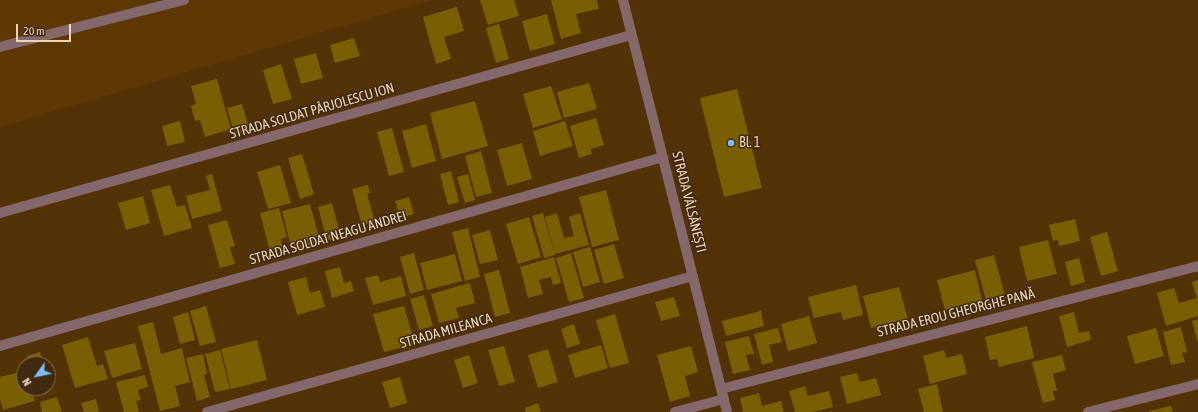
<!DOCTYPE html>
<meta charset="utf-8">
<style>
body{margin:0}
#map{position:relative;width:1198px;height:412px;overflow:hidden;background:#533205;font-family:"Asap Condensed",sans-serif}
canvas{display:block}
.north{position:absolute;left:16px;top:356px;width:40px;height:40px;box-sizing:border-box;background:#422a0e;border:1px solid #866e52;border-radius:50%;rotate:237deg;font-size:11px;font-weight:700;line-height:16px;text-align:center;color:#edd3b9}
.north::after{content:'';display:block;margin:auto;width:14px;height:18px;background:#7ebdf9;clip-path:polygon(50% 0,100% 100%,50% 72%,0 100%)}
.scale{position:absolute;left:16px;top:24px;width:55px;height:18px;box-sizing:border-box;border:2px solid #edd3b9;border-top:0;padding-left:5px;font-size:12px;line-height:14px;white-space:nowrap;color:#edd3b9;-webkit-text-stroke:3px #422a0e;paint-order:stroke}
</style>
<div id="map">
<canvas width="1198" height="412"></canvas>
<div class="north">N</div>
<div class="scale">20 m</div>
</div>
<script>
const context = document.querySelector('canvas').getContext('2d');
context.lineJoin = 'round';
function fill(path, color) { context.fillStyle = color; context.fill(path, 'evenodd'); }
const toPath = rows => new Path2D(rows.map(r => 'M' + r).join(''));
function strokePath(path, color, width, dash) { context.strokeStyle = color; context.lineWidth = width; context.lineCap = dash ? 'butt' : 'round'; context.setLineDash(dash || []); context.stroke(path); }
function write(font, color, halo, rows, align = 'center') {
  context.font = font + ' "Asap Condensed",sans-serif'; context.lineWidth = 3; context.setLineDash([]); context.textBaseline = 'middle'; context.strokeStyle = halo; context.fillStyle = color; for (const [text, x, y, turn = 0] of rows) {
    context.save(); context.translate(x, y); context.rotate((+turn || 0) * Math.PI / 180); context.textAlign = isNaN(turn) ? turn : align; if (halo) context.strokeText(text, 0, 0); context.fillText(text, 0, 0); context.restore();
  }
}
fill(toPath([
 [0,0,432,0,0,127]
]), '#5e3804');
fill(toPath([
 [480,0,514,0,519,16,488,25],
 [551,0,597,0,599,9,576,14,581,33,561,39],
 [457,7,464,31,444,37,451,59,436,64,423,17],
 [547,14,555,44,530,51,522,21],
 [499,24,509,59,496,63,486,28],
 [354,38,360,56,335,63,330,45],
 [316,53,323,78,301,84,294,59],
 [281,64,292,99,273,104,263,70],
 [217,79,231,129,205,137,200,120,195,121,191,106,196,104,191,86],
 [589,83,597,109,564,118,557,92],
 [551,86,562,119,533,128,523,94],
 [737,89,762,188,724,197,700,98],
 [475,101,488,146,442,159,430,113],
 [242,104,250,131,235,136,227,108],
 [596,118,604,145,591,149,592,154,579,158,570,126],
 [180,121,185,142,167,146,162,126],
 [565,121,573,146,540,156,533,131],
 [426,124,436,161,412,168,402,131],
 [392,128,404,172,389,176,377,132],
 [522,143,532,179,507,186,497,150],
 [481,151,492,193,476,197,465,156],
 [302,154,314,194,300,199,288,158],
 [280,165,291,203,268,209,257,172],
 [451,171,459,202,448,205,440,174],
 [212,174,222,211,192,219,186,196,210,190,206,176],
 [468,174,475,200,465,203,457,177],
 [170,185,177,207,185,205,192,228,164,236,151,190],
 [368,185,370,193,367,194,375,222,362,225,352,189],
 [606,190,619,240,592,247,579,197],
 [143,196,150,223,126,230,118,203],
 [409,197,414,214,400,218,395,201],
 [332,203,341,237,327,241,318,207],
 [310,204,321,244,292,251,282,211],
 [279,208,287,237,281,239,283,248,270,252,260,213],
 [543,213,555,255,544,258,532,216],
 [557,213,564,238,574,236,569,217,580,213,589,245,555,254,545,217],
 [529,217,541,257,518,264,506,224],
 [1075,219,1080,241,1059,246,1058,240,1053,241,1049,225],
 [227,220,235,246,230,248,235,264,220,268,208,225],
 [468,228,480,277,465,281,452,232],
 [490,230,498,260,480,264,472,235],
 [1107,232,1118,271,1101,276,1090,237],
 [1048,240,1057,274,1027,281,1019,247],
 [614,244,624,278,604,284,594,250],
 [590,247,600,282,583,287,573,252],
 [414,253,424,290,410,294,400,257],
 [571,253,584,298,569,302,556,258],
 [455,254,462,281,427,290,420,263],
 [994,255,1006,299,987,304,975,260],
 [554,257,561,283,553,285,551,277,539,280,543,294,528,298,520,267],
 [1079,258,1085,282,1071,286,1065,262],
 [340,267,344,283,351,281,354,291,332,298,325,271],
 [499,270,510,313,495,317,484,274],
 [975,270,982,300,945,310,937,280],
 [378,275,380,282,401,276,406,296,373,305,365,278],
 [306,277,310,293,320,290,325,307,297,315,288,282],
 [1198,280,1198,316,1166,326,1157,293,1174,288,1179,303,1197,298,1192,282],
 [470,283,475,303,456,308,459,318,439,323,431,294],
 [856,285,863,315,843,320,841,312,814,318,808,297],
 [899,287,908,319,871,328,863,296],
 [424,295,433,326,419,330,410,299],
 [674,297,680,316,661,321,655,302],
 [206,306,216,342,200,346,190,311],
 [404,306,415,344,384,352,373,314],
 [761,311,764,326,726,336,722,321],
 [188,312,195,340,180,344,173,317],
 [1074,312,1079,333,1089,331,1091,340,1067,347,1059,316],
 [615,314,629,363,610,368,596,320],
 [809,316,817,343,788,351,781,324],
 [1198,319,1198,343,1192,321],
 [153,322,161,354,182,348,190,382,175,386,180,406,160,411,138,326],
 [574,324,580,344,567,348,561,329],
 [1027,326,1034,358,999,367,997,359,990,360,985,337],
 [1181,327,1187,352,1182,353,1185,362,1171,365,1163,332],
 [778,328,782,342,769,345,773,362,762,365,754,334],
 [1156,328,1164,356,1135,364,1127,336],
 [749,336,754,354,746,355,750,370,733,374,725,342],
 [88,337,97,366,103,364,108,379,75,388,62,345],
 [257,340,267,380,231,389,221,349],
 [135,343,142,369,112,378,104,351],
 [601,345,608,368,575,378,568,355],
 [504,346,515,382,499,386,488,350],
 [691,346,698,372,685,376,690,396,670,402,657,355],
 [548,349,558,382,538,388,528,355],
 [220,350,230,389,215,392,205,354],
 [944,350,946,358,962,354,967,374,930,384,923,356],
 [40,352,44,364,29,364,27,356],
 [203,354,207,374,204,375,210,397,197,401,186,358],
 [469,355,478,383,463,388,454,360],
 [1062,355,1066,370,1053,374,1057,390,1053,391,1055,400,1043,403,1032,362],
 [24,371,24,388,31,388,35,401,3,410,0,399,0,377],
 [857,373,860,382,876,378,881,395,847,404,840,377],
 [145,375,148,387,138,390,141,400,136,401,139,412,124,412,116,382],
 [400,377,407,403,390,408,382,382],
 [937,384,943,412,924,412,918,389],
 [805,386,808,396,829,391,833,407,813,412,795,412,789,391],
 [759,393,762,406,781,401,784,412,743,412,740,398],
 [57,397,62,412,42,412,40,402],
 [96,399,99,412,84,412,81,403],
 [538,403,541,412,526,412,525,408],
 [1171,406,1173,412,1149,412,1149,411]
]), '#7a5e03');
strokePath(toPath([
 [623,0,727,412],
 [0,47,184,0],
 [0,213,631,35],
 [0,346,663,157],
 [721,389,1198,266],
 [207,412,693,276],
 [675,412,724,399],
 [1088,412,1198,384]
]), '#86676c', 10);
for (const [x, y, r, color] of [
 [731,143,4,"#7ebdf9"]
]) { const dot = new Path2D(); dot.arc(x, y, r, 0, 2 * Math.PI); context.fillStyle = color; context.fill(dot); strokePath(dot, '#422a0e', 1.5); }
write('14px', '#edd3b9', '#422a0e', [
 ["STRADA SOLDAT PÂRJOLESCU ION",312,111,-16],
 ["STRADA VÂLSĂNEȘTI",689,202,76],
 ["STRADA SOLDAT NEAGU ANDREI",328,238,-16],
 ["STRADA EROU GHEORGHE PANĂ",956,313,-14],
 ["STRADA MILEANCA",446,331,-16]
]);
write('14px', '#edd3b9', '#422a0e', [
 ["Bl. 1",739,143]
], 'left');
</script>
